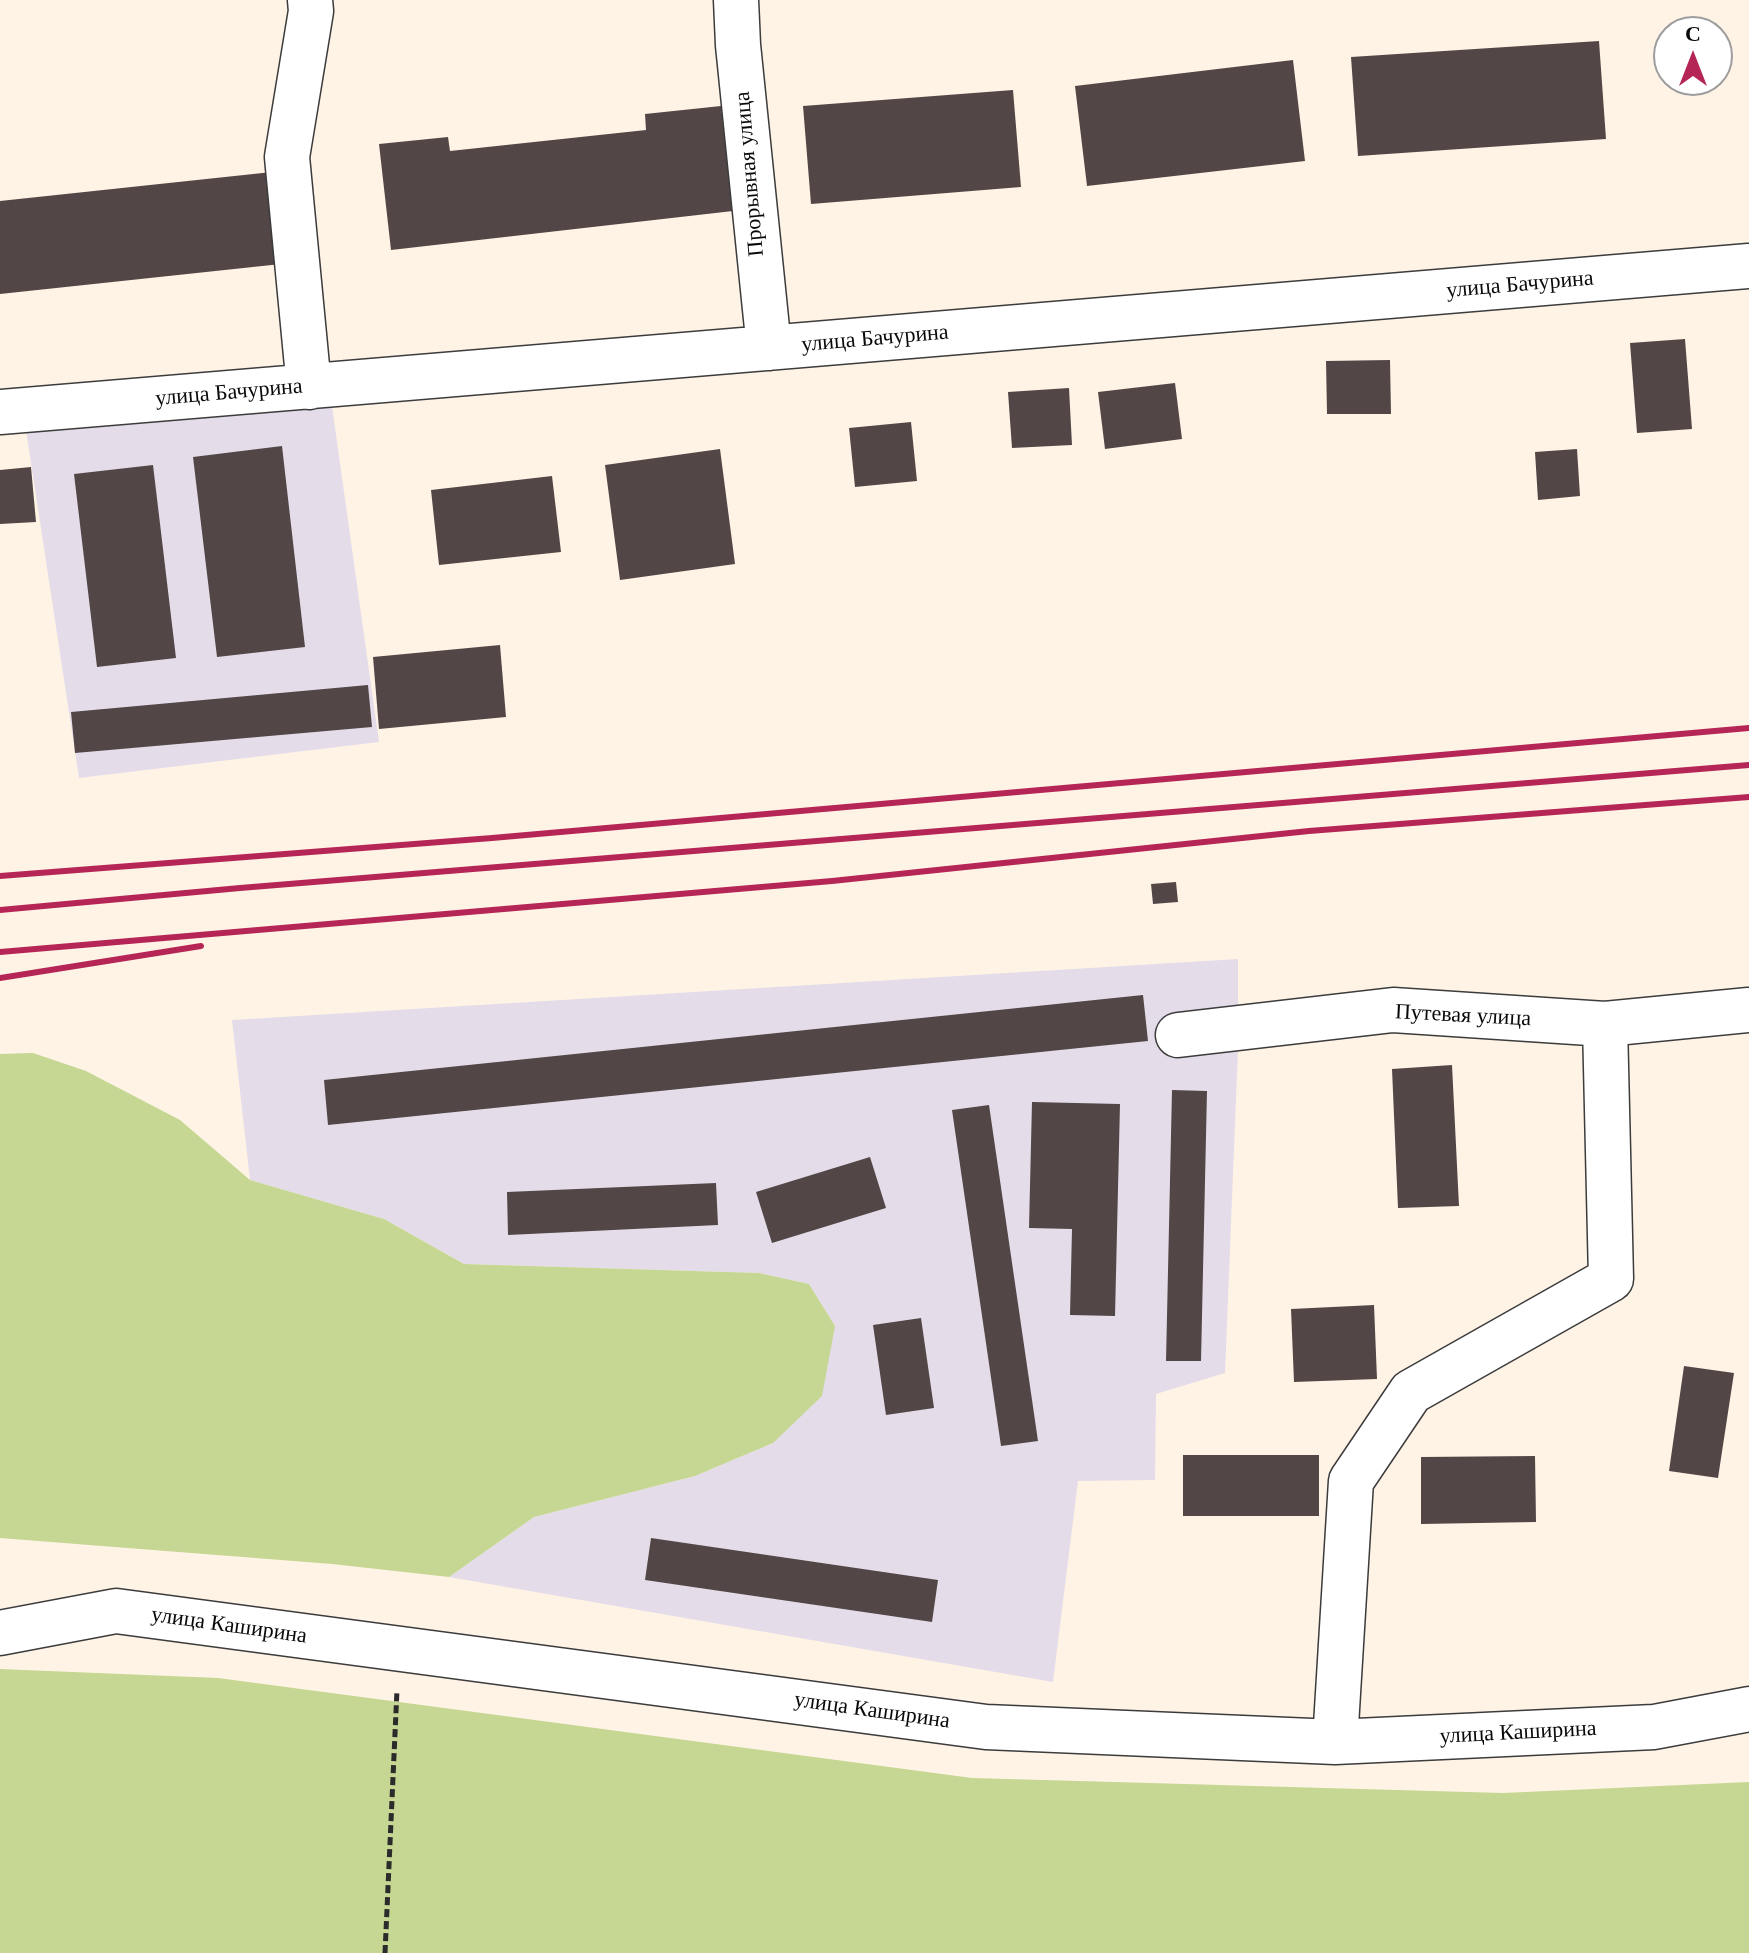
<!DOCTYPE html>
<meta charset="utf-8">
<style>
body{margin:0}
#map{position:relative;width:1749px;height:1953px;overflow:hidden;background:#fff3e6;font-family:"Times New Roman",serif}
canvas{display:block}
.north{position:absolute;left:1653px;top:16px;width:80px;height:80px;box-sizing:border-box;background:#fff;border:2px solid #9d9d9d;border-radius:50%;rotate:0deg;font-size:22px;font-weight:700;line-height:32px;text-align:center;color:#090909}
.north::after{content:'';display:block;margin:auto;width:28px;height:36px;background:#b52656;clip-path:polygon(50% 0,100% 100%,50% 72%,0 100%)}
</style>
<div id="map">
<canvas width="1749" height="1953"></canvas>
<div class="north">С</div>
</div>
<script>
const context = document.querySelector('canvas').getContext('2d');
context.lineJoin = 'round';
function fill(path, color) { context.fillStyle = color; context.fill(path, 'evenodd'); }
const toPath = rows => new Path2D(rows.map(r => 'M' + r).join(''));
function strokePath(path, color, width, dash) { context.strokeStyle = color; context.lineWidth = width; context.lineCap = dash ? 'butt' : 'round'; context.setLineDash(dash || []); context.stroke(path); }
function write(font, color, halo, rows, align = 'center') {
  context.font = font + ' "Times New Roman",serif'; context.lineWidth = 8; context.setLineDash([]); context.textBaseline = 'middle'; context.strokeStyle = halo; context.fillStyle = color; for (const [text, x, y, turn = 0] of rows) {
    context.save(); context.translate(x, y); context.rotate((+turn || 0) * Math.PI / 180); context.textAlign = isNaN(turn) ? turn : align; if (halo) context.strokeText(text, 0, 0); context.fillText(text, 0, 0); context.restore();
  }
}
fill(toPath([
 [332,406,379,742,79,778,26,430],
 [1238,959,1238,1049,1225,1373,1156,1394,1155,1480,1078,1481,1053,1682,449,1577,534,1517,695,1476,773,1443,835,1326,809,1284,759,1273,464,1264,384,1219,250,1180,232,1020]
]), '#e4dde9');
fill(toPath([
 [33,1053,86,1071,180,1120,250,1180,384,1219,464,1264,759,1273,809,1284,835,1326,822,1396,773,1443,695,1476,534,1517,449,1577,332,1564,0,1538,0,1054],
 [0,1669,218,1678,972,1778,1503,1793,1749,1782,1749,1953,0,1953]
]), '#c5d792');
fill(toPath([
 [1599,41,1606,139,1358,156,1351,57],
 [1293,60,1305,161,1087,186,1075,86],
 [1013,90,1021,187,811,204,803,106],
 [721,106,733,211,391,250,379,144,448,137,450,151,646,130,645,114],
 [272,172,281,264,0,294,0,201],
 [1685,339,1692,429,1637,433,1630,343],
 [1390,360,1391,414,1327,414,1326,361],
 [1175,383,1182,439,1105,449,1098,392],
 [1069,388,1072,445,1012,448,1008,392],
 [911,422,917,481,855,487,849,428],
 [282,446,305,647,217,657,193,457],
 [720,449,735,564,620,580,605,465],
 [1577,449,1580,496,1538,500,1535,452],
 [153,465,176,658,97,667,74,474],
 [31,467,36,522,0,524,0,470],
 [552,476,561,552,439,565,431,490],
 [500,645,506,717,379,729,373,657],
 [368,685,372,727,75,753,71,712],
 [1176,882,1178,902,1153,904,1151,884],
 [1143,995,1148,1041,328,1125,324,1080],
 [1452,1065,1459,1206,1398,1208,1392,1069],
 [1172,1090,1207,1091,1201,1361,1166,1361],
 [1032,1102,1120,1104,1115,1316,1070,1315,1072,1229,1029,1228],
 [989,1105,1038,1441,1001,1446,952,1110],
 [870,1157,886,1208,772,1243,756,1192],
 [716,1183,718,1225,508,1235,507,1192],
 [1374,1305,1377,1379,1294,1382,1291,1309],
 [921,1318,934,1408,886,1415,873,1325],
 [1684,1366,1734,1373,1718,1478,1669,1471],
 [1183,1455,1319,1455,1319,1516,1183,1516],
 [1535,1456,1536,1522,1421,1524,1421,1457],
 [651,1538,938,1580,932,1622,645,1580]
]), '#524746');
const minor = toPath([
 [736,0,738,45,769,348],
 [309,387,287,157,311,11,310,0],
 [0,412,1749,266],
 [1178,1035,1393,1010,1605,1024,1749,1010],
 [0,1633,116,1611,986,1727,1335,1742,1654,1727,1749,1709],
 [1335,1742,1351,1481,1411,1392,1611,1279,1605,1024]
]);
strokePath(minor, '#3c3c3c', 47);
strokePath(toPath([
 [385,1953,397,1690]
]), '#2b2b2b', 5, [8, 4]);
strokePath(minor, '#fff', 44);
strokePath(toPath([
 [0,876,492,838,1749,728],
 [0,910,240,888,1749,765],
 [0,952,832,881,1309,831,1749,797],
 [0,978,201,946]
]), '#b52656', 6);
write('22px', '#090909', '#fff', [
 ["Прорывная улица",750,174,-95],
 ["улица Бачурина",1520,285,-5],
 ["улица Бачурина",875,339,-5],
 ["улица Бачурина",229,393,-5],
 ["Путевая улица",1463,1016,3],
 ["улица Каширина",229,1626,8],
 ["улица Каширина",872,1711,8],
 ["улица Каширина",1518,1733,-3]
]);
</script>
